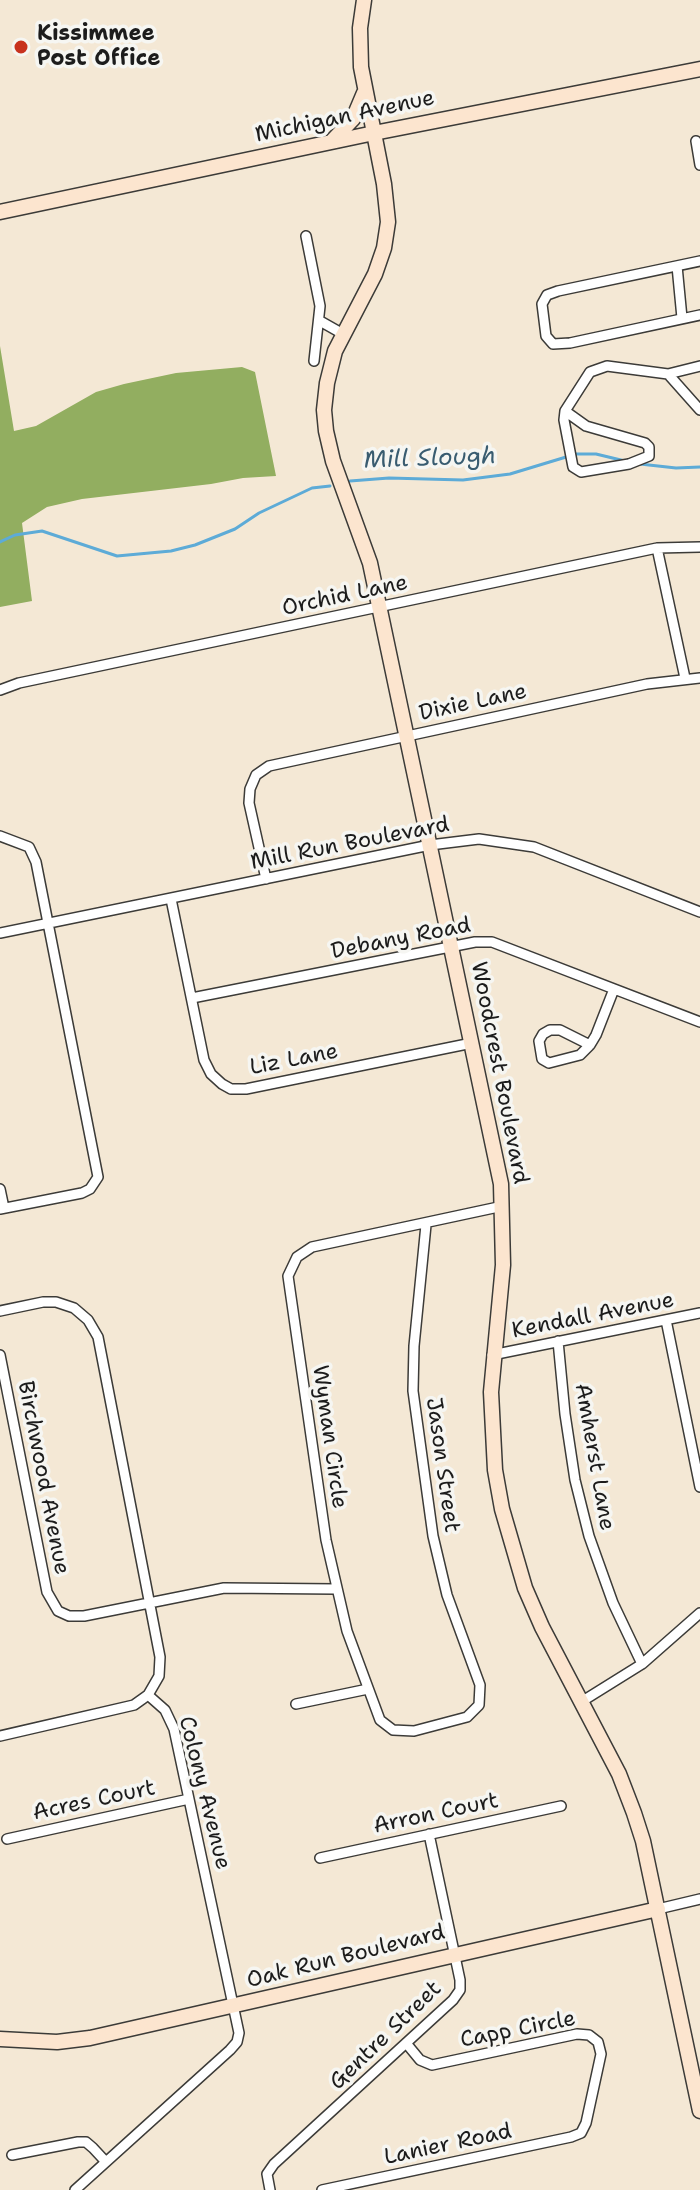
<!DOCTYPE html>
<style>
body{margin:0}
canvas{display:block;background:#f4e8d5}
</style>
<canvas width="700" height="2190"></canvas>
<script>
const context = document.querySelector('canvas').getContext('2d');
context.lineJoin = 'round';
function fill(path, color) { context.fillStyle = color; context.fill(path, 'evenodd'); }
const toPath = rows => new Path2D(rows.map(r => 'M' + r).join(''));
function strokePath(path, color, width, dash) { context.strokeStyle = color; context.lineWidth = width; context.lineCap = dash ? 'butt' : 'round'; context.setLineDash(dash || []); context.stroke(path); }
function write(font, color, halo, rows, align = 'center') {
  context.font = font + ' "Shantell Sans",sans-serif'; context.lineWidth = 7; context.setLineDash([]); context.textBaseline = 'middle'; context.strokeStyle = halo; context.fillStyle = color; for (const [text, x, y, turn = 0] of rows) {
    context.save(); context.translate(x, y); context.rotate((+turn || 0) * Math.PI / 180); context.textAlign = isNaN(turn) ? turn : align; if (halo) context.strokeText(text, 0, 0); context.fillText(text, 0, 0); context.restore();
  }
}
fill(toPath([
 [0,346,14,431,36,426,96,392,124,384,176,373,242,367,255,372,276,476,243,478,211,484,82,499,47,507,22,523,32,601,0,607]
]), '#92ae60');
strokePath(toPath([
 [640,464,676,468,700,467],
 [350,481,389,478,463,480,510,474,576,454,596,454,625,461],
 [0,542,15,535,42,531,117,556,171,551,195,545,235,529,259,513,312,488,330,486]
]), '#5dabd7', 3);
const street = toPath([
 [696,141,700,165],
 [306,236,320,306,314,361],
 [700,261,558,291,547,295,542,304,546,336,553,344,570,343,700,315],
 [677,266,682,318],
 [320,321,343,334],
 [668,374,700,410],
 [565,411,586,426,645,443,649,447,649,456,629,464,581,472,573,467,564,420,565,411],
 [565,411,590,372,607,366,668,374,700,366],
 [657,548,685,678],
 [0,690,19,683,657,548,700,547],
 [0,836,29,847,36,862,98,1177,90,1189,82,1193,0,1209],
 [266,879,249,803,250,789,256,775,269,766,647,684,700,678],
 [171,899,204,1060,211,1074,222,1084,231,1089,246,1089,472,1043],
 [0,933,430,845,479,839,534,847,700,912],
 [192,998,475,942,492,942,700,1022],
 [590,1045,560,1030,550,1030,543,1034,539,1041,542,1059,549,1063,580,1055,590,1045,596,1035,614,989],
 [0,1189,4,1208],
 [426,1225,414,1346,413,1391,433,1536,447,1595,480,1685,479,1705,467,1717,414,1731,393,1730,380,1720,347,1631,326,1540,288,1276,297,1257,312,1247,503,1206],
 [0,1311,43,1302,56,1302,74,1308,88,1320,98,1337,160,1657,159,1676,148,1695,134,1705,0,1736],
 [666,1320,700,1487],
 [558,1341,565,1414,575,1480,589,1536,613,1603,642,1664],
 [0,1355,47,1592,58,1611,69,1616,84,1616,224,1588,336,1589],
 [492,1355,700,1313],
 [581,1702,642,1664,700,1613],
 [296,1704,368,1689],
 [7,1839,189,1799],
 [320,1858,561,1806],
 [658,1909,700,1899],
 [12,2155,78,2142,86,2142,93,2148,106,2162],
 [75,2190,230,2050,237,2042,239,2033,174,1729,165,1710,148,1695],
 [270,2190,267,2174,274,2164,453,2000,460,1990,460,1980,429,1834],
 [322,2190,571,2137,581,2133,586,2123,601,2054,598,2042,589,2035,577,2034,432,2065,420,2060,406,2043]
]);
const secondary = toPath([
 [364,0,360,28,361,67,384,184,388,222,384,248,375,274,335,351,327,383,324,410,326,431,333,461,370,563,501,1184,503,1265,491,1392,495,1470,502,1509,525,1588,542,1627,619,1774,634,1813,643,1841,700,2111],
 [332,141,353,119,364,93],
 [0,212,374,133,700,69],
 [0,2039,57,2042,90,2038,658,1909]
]);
strokePath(street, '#3c3b38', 12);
strokePath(secondary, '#3c3b38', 17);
strokePath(street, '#fff', 9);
strokePath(secondary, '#fce5cf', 14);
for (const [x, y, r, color] of [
 [21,47,8,"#c8321e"]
]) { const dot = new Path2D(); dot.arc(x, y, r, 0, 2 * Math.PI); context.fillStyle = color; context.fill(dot); strokePath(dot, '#f6f6f2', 3); }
write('bold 22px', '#1c1c1c', '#f6f6f2', [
 ["Kissimmee",37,34],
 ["Post Office",37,59]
], 'left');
write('22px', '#1c1c1c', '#f6f6f2', [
 ["Michigan Avenue",345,117,-12],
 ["Orchid Lane",345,596,-12],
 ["Dixie Lane",473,703,-12],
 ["Mill Run Boulevard",350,844,-11],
 ["Debany Road",401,939,-11],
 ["Liz Lane",294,1060,-11],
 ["Woodcrest Boulevard",499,1073,79],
 ["Kendall Avenue",593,1316,-11],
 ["Wyman Circle",329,1437,82],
 ["Amherst Lane",594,1457,80],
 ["Jason Street",442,1465,82],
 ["Birchwood Avenue",43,1478,79],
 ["Colony Avenue",204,1793,76],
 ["Acres Court",94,1801,-12],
 ["Arron Court",436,1814,-12],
 ["Oak Run Boulevard",346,1957,-14],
 ["Capp Circle",518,2030,-11],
 ["Gentre Street",386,2036,-44],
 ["Lanier Road",448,2145,-12]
]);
write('italic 24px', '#395c70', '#f6f6f2', [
 ["Mill Slough",430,459,-2]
]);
</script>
